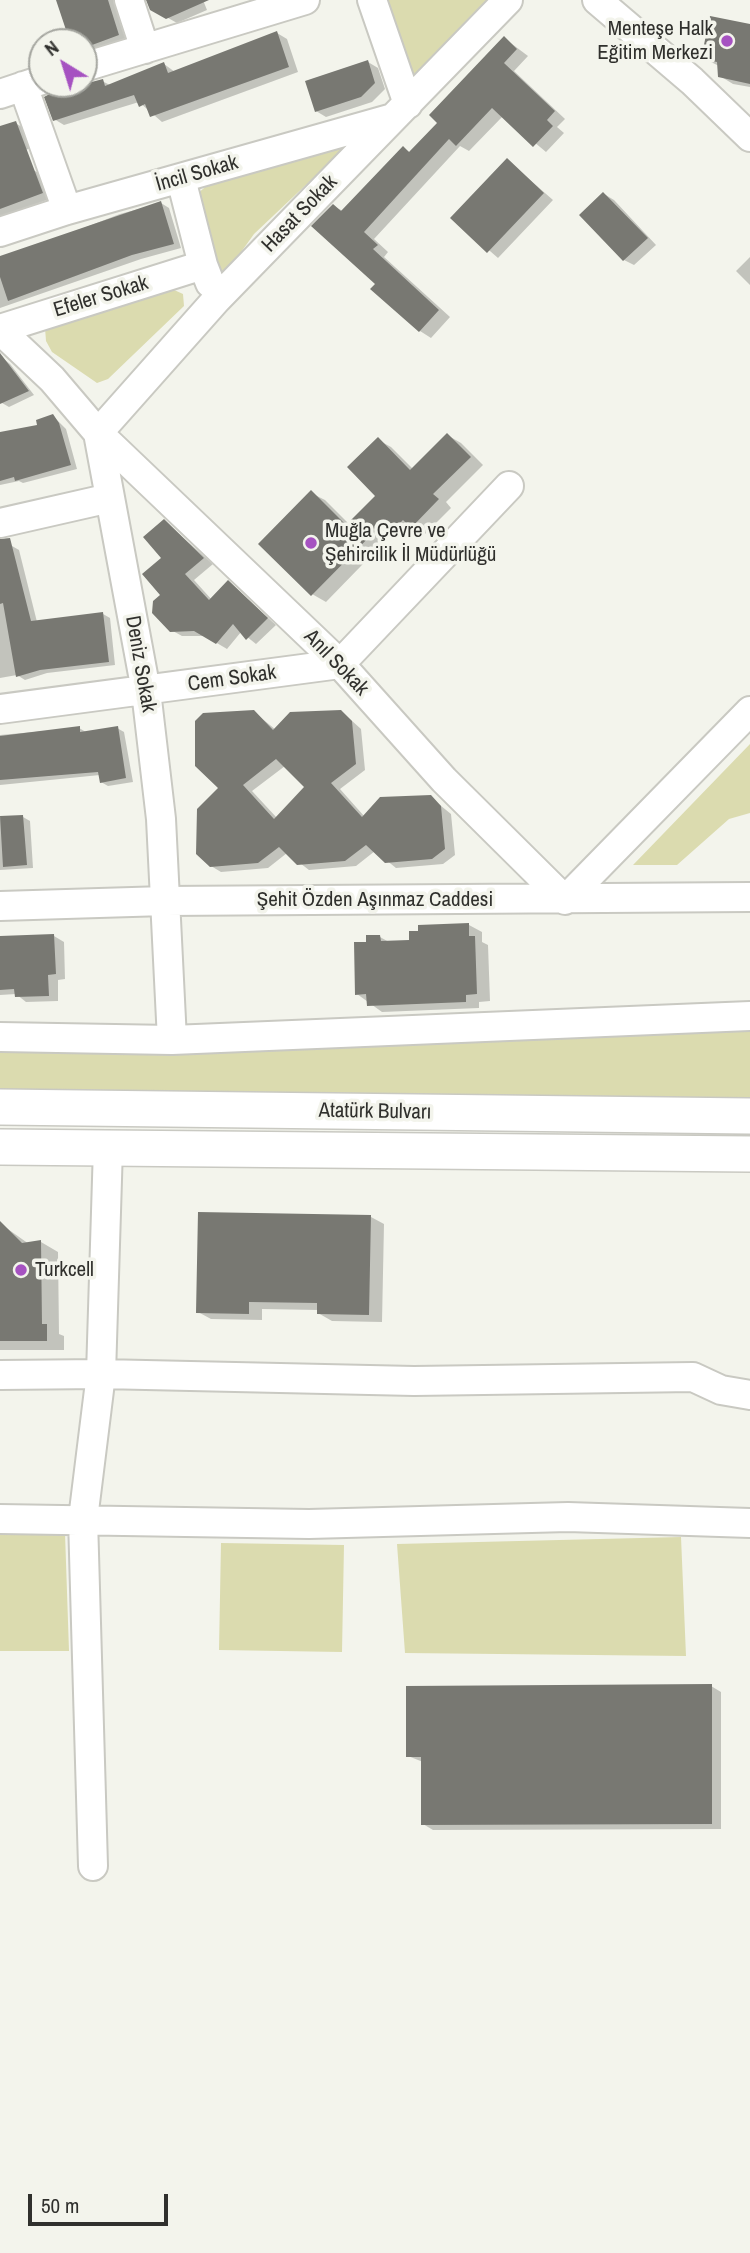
<!DOCTYPE html>
<meta charset="utf-8">
<style>
body{margin:0}
#map{position:relative;width:750px;height:2253px;overflow:hidden;background:#f3f4ec;font-family:"Archivo Narrow",sans-serif}
canvas{display:block}
.north{position:absolute;left:28px;top:28px;width:70px;height:70px;box-sizing:border-box;background:#f3f4ec;border:2px solid #a5a6a0;border-radius:50%;rotate:322deg;font-size:19px;font-weight:700;line-height:28px;text-align:center;color:#30302d}
.north::after{content:'';display:block;margin:auto;width:24px;height:32px;background:#a652c1;clip-path:polygon(50% 0,100% 100%,50% 72%,0 100%)}
.scale{position:absolute;left:28px;top:2194px;width:140px;height:32px;box-sizing:border-box;border:4px solid #30302d;border-top:0;padding-left:9px;font-size:21px;line-height:24px;white-space:nowrap;color:#30302d;-webkit-text-stroke:5px #f3f4ec;paint-order:stroke}
</style>
<div id="map">
<canvas width="750" height="2253"></canvas>
<div class="north">N</div>
<div class="scale">50 m</div>
</div>
<script>
const context = document.querySelector('canvas').getContext('2d');
context.lineJoin = 'round';
function fill(path, color) { context.fillStyle = color; context.fill(path, 'evenodd'); }
const toPath = rows => new Path2D(rows.map(r => 'M' + r).join(''));
function strokePath(path, color, width, dash) { context.strokeStyle = color; context.lineWidth = width; context.lineCap = dash ? 'butt' : 'round'; context.setLineDash(dash || []); context.stroke(path); }
function write(font, color, halo, rows, align = 'center') {
  context.font = font + ' "Archivo Narrow",sans-serif'; context.lineWidth = 7; context.setLineDash([]); context.textBaseline = 'middle'; context.strokeStyle = halo; context.fillStyle = color; for (const [text, x, y, turn = 0] of rows) {
    context.save(); context.translate(x, y); context.rotate((+turn || 0) * Math.PI / 180); context.textAlign = isNaN(turn) ? turn : align; if (halo) context.strokeText(text, 0, 0); context.fillText(text, 0, 0); context.restore();
  }
}
fill(toPath([
 [381,0,493,0,408,80],
 [338,146,347,146,254,234,226,273,215,267,197,194,210,183],
 [172,289,183,294,184,306,108,379,97,383,52,352,46,341,45,328],
 [750,744,750,813,729,819,677,865,633,865],
 [750,1028,750,1100,0,1092,0,1051],
 [0,1533,65,1533,69,1651,0,1651],
 [681,1537,686,1656,405,1653,397,1544],
 [221,1543,344,1545,342,1652,219,1650]
]), '#dbdbaf');
fill(toPath([
 [58,0,114,0,127,40,84,55,84,42,72,42],
 [151,0,203,0,207,10,177,23,154,10],
 [750,26,750,87,733,84,720,76,719,66,703,58],
 [277,33,287,39,298,72,162,122,139,102,64,125,54,119,46,97,57,89,73,84,88,85,102,81,110,85,164,64,175,72],
 [504,38,528,56,514,71,565,119,557,127,564,133,546,152,503,116,469,151,460,146,374,239,388,252,384,257,450,317,431,338,420,331,378,284,333,206,343,211,403,148,411,153,440,123],
 [368,62,378,68,385,89,372,102,326,117,316,111],
 [15,123,24,128,31,148,0,159,0,128],
 [507,160,553,200,498,258,452,218],
 [33,170,43,175,52,198,0,218,0,182],
 [604,194,614,200,656,245,634,265,624,260,582,215],
 [161,203,169,208,181,248,141,259,0,308,0,260,120,214],
 [750,257,750,285,736,271],
 [0,356,10,364,34,395,9,407,2,403],
 [53,416,66,429,77,469,23,483,19,481,0,485,0,434,39,427],
 [447,435,461,443,483,465,446,502,451,508,425,534,416,528,406,538,395,531,326,602,312,594,311,493,325,500,349,524,378,496,378,440,391,447,413,469],
 [164,521,213,564,194,580,212,600,228,582,276,625,256,644,241,632,227,649,205,636,182,636,171,630,163,595],
 [12,546,19,550,37,622,103,614,110,618,115,665,47,673,25,680,17,675,0,678,0,550],
 [341,711,361,729,365,770,340,789,364,816,430,797,451,814,455,855,443,864,396,868,375,851,356,866,309,870,287,853,268,868,221,872,211,866,220,788,254,712,276,730],
 [285,766,306,787,277,818,252,791],
 [79,728,86,732,117,728,124,732,133,782,108,786,101,782,100,775,0,785,0,735],
 [23,817,30,821,33,868,0,870,0,818],
 [469,925,482,932,482,942,488,945,490,1001,479,1002,479,1008,382,1012,357,994,368,943,380,937,389,942,411,941],
 [54,936,64,942,65,979,58,980,58,1001,26,1002,16,994,0,995,0,938],
 [371,1217,384,1224,382,1322,332,1321,318,1313,318,1310,262,1309,262,1320,211,1319,198,1312],
 [5,1227,29,1244,41,1242,58,1252,59,1334,64,1336,64,1350,0,1350,0,1232],
 [711,1686,721,1692,721,1829,433,1830,423,1824,423,1762,408,1756]
]), '#0003');
fill(toPath([
 [56,0,108,0,119,35,84,48,84,42,70,42],
 [146,0,209,0,166,19,150,10],
 [710,16,750,24,750,84,718,77,717,62,701,59],
 [277,31,289,67,150,117,145,104,139,107,134,95,53,121,44,97,67,84,84,84,103,79,105,86,164,62,168,73],
 [504,36,517,49,504,63,555,111,547,120,553,126,533,147,492,108,456,146,449,139,364,232,378,245,373,249,439,310,419,332,370,289,375,284,311,226,333,204,341,211,403,146,409,152,437,123,429,115],
 [368,60,375,83,361,97,315,112,305,81],
 [16,121,43,193,0,209,0,126],
 [507,158,544,193,487,253,450,218],
 [603,192,648,238,623,261,579,215],
 [161,201,174,244,132,255,8,301,0,277,0,256],
 [0,353,29,391,0,404],
 [53,414,59,423,71,465,15,481,14,477,0,481,0,432,37,425,36,420],
 [447,433,471,457,433,494,439,499,411,528,403,520,392,531,383,523,311,596,258,544,311,490,346,525,375,496,347,467,378,437,410,470],
 [164,519,204,558,185,574,209,600,228,580,268,618,246,640,233,624,216,644,194,631,170,632,152,613,153,601,160,595,142,574,161,558,143,537],
 [10,538,31,621,103,612,109,662,40,670,16,677,3,603,0,604,0,539],
 [254,710,273,730,290,712,341,710,352,721,356,764,331,783,362,817,380,797,431,795,441,806,445,849,432,859,385,863,366,845,345,861,297,865,279,847,258,863,210,867,196,854,197,809,218,788,195,766,195,721,203,713],
 [276,759,304,787,274,819,243,785],
 [80,726,80,732,118,726,126,778,100,783,98,772,0,780,0,736],
 [23,815,27,865,3,867,0,816],
 [469,923,469,936,475,936,477,994,466,995,466,1002,367,1006,366,994,355,995,354,942,366,942,366,935,380,935,381,941,409,940,409,931,418,931,418,925],
 [54,934,56,974,48,975,49,996,15,997,14,989,0,990,0,936],
 [198,1212,371,1215,369,1315,317,1314,317,1303,249,1302,249,1314,196,1313],
 [0,1221,22,1243,41,1240,42,1324,47,1324,47,1341,0,1341],
 [712,1684,712,1824,421,1825,421,1757,406,1757,406,1686]
]), '#787872');
const minor = toPath([
 [129,0,145,49],
 [372,0,408,104],
 [508,0,217,299,98,433,340,664,444,780,565,900,750,711],
 [597,0,692,81,750,137],
 [84,67,305,0],
 [23,86,67,210],
 [0,94,42,80],
 [181,179,203,265,210,283],
 [0,232,67,210,393,118],
 [0,329,203,265],
 [0,330,52,379,98,433,146,691,161,819,172,1040],
 [0,523,110,498],
 [0,709,340,664,509,486],
 [0,906,165,901,750,897],
 [0,1037,172,1040,750,1016],
 [0,1375,101,1374,414,1381,693,1377,721,1390,750,1395],
 [0,1519,309,1524,568,1517,750,1523],
 [93,1866,83,1519,101,1374,108,1147]
]);
const major = toPath([
 [0,1107,750,1116],
 [0,1147,750,1154]
]);
strokePath(minor, '#c9c9c2', 32);
strokePath(major, '#c9c9c2', 38);
strokePath(minor, '#fff', 28);
strokePath(major, '#fff', 35);
for (const [x, y, r, color] of [
 [727,41,7,"#a652c1"],
 [311,543,7,"#a652c1"],
 [21,1270,7,"#a652c1"]
]) { const dot = new Path2D(); dot.arc(x, y, r, 0, 2 * Math.PI); context.fillStyle = color; context.fill(dot); strokePath(dot, '#f3f4ec', 2.5); }
write('21px', '#30302d', '#f3f4ec', [
 ["Menteşe Halk",713,29,"right"],
 ["Eğitim Merkezi",713,53,"right"],
 ["Muğla Çevre ve",325,531],
 ["Şehircilik İl Müdürlüğü",325,555],
 ["Turkcell",35,1270]
], 'left');
write('21px', '#30302d', '#f3f4ec', [
 ["İncil Sokak",197,174,-16],
 ["Hasat Sokak",300,214,-46],
 ["Efeler Sokak",101,297,-17],
 ["Anıl Sokak",336,663,46],
 ["Deniz Sokak",140,664,80],
 ["Cem Sokak",232,679,-8],
 ["Şehit Özden Aşınmaz Caddesi",375,900],
 ["Atatürk Bulvarı",375,1112,1]
]);
</script>
